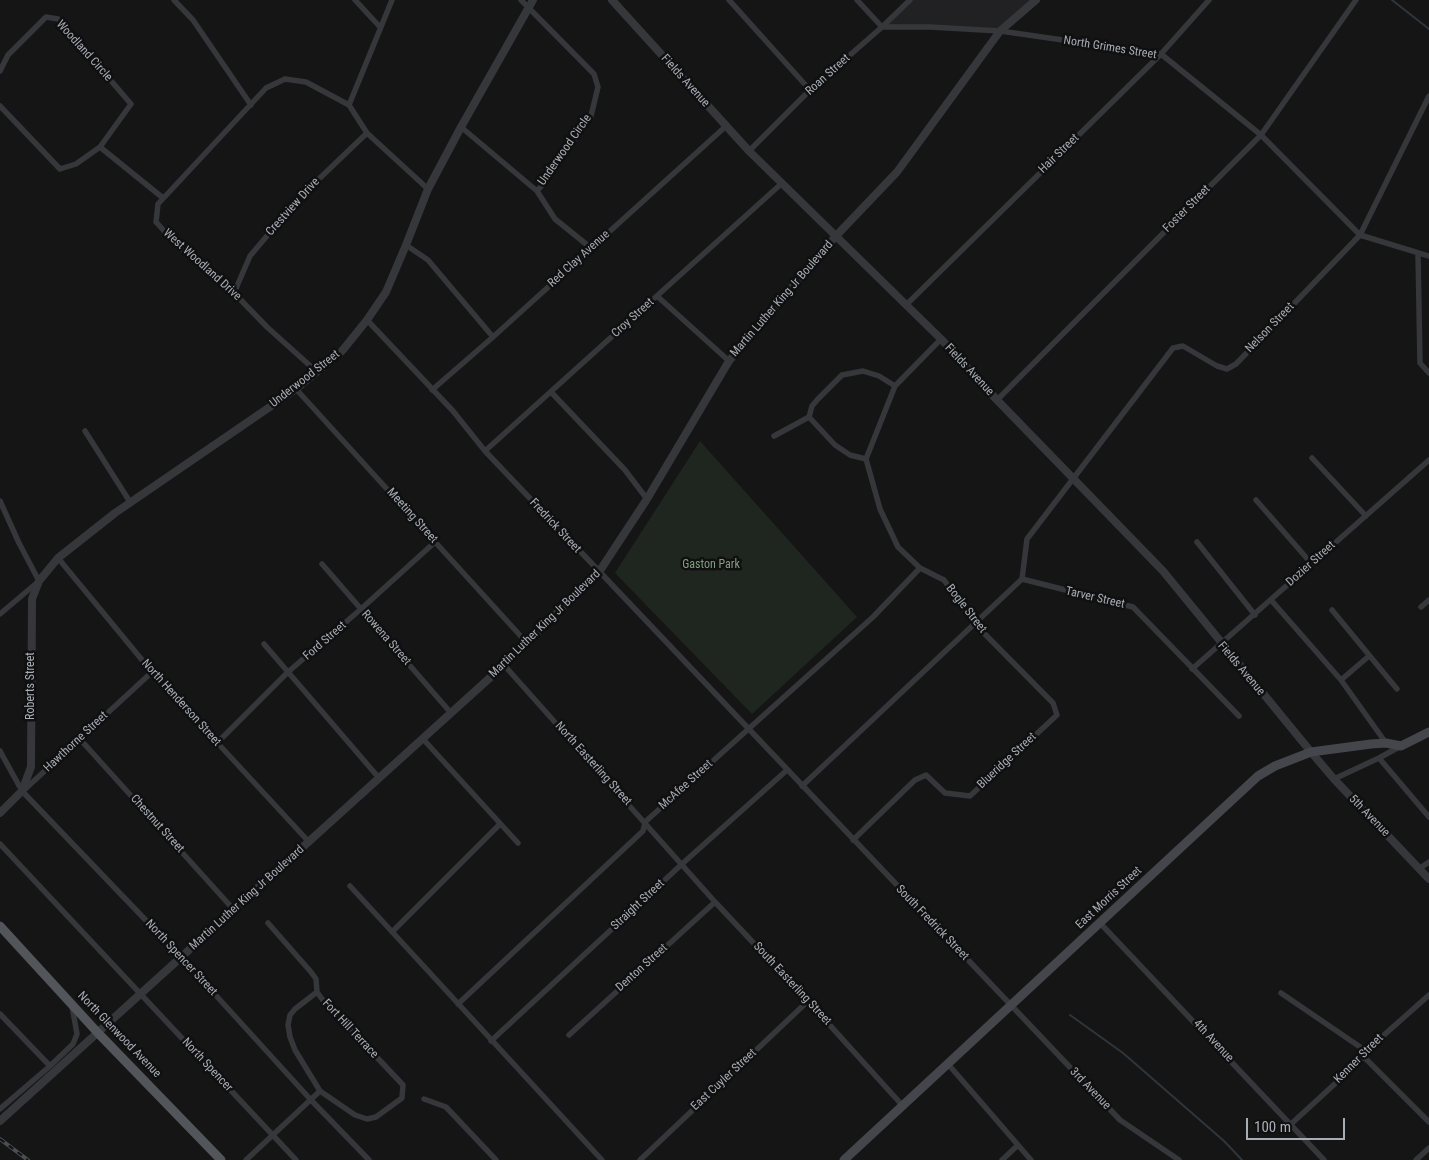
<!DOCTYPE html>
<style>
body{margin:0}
#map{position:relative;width:1429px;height:1160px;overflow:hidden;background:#151516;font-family:"Roboto Condensed",sans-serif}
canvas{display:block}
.scale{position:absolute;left:1246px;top:1118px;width:99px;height:22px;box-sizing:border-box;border:2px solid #a8adb5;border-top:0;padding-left:6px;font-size:15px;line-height:18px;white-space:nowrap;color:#a8adb5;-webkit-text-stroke:4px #101011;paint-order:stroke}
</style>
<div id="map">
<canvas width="1429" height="1160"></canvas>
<div class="scale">100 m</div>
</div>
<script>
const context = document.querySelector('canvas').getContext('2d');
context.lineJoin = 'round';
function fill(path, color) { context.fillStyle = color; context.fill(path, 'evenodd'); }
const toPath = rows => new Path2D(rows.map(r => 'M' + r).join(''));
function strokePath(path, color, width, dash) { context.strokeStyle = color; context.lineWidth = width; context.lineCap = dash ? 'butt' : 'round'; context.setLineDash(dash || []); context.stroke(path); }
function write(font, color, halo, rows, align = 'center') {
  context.font = font + ' "Roboto Condensed",sans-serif'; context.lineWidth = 5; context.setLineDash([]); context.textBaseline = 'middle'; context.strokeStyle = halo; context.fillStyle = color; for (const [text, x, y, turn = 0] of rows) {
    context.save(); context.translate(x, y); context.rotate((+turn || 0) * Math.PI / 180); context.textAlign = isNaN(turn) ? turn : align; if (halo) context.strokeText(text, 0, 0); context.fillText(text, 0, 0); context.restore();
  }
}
fill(toPath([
 [910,0,1036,0,1000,31,882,27]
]), '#212123');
fill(toPath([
 [700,441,857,617,752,714,615,573]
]), '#1f261f');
strokePath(toPath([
 [1392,0,1429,29],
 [1070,1015,1123,1053,1224,1141,1242,1160]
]), '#2e363b', 2);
strokePath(toPath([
 [174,0,193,20,251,105],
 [355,0,380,27],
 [729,0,810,90],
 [857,0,882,27,930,27,1000,31,1161,54,1261,135,1360,235,1429,256],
 [0,71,8,55,46,17,58,19,131,104,100,147,76,164,60,169,0,106],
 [349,105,392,0],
 [461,127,537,191,545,182,591,116,598,87,594,74,521,0],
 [100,147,163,198],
 [749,151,810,90,882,27,910,0],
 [537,191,555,219,591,248],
 [406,245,428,260,493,337],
 [1418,253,1420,363,1429,373],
 [234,293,250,256,299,198,367,133],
 [657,296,729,361],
 [906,305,1161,54,1209,0],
 [367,320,453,411,485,451,1120,1120,1179,1160],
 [317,372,267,327,234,293,188,255,166,233,156,222,158,204,266,88,285,79,306,82,349,105,367,133,428,189],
 [296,389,527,643],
 [432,390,493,337,725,127],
 [551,392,625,470,647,499],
 [997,400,1261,135,1356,0],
 [809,417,812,406,818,399,842,375,863,371,879,376,895,386],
 [809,417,835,445,850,455,866,459],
 [85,431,130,502],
 [774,436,809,417],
 [485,451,781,184],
 [1312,458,1366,516],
 [866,459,895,386,941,339],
 [1256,500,1311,563],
 [0,501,19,543,39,581,0,614],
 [1197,542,1255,615],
 [58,558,152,672,309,842],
 [322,564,451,713],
 [1271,600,1341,680,1386,743],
 [1421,607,1429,600],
 [1332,610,1397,689],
 [264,644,379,778],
 [504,665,715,902,808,1001,902,1105],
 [1192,669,1429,460],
 [1341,680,1369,656],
 [1239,716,1133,607,1022,579,1027,539,1173,348,1183,346,1217,366,1227,369,1236,364,1360,235,1429,96],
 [79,738,234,910],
 [423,739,518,843],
 [217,743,288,672,361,609,435,542],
 [0,751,22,791,181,957,311,1100,369,1160],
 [1379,758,1429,817],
 [1334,779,1379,758,1401,746],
 [802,786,1022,579],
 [23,791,152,672],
 [853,840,915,780,926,775,945,793,970,796,1057,715,1053,703,975,624,944,580,920,568,898,547,880,509,866,459],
 [0,844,296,1160],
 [1420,868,1429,862],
 [350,886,602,1160],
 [268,923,311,972,316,979,317,992,322,999,403,1085,402,1098,376,1117,367,1119,355,1115,320,1091,295,1050,290,1037,288,1025,290,1015,295,1009,317,992],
 [1100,923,1324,1160],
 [392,932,500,824],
 [1281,993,1366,1051],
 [458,1004,643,831,645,822,873,617,920,568],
 [0,1014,50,1066],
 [569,1035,715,902],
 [491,1041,682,864,787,770],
 [1364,1057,1429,1122],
 [948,1064,1031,1160],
 [424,1099,446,1107,496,1160],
 [0,1109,50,1066,73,1044,77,1034,72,1006],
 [1290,1125,1364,1057,1366,1051,1429,995],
 [246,1160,320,1091],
 [640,1160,808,1001],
 [1002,1160,1017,1146],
 [1416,1160,1429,1148]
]), '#36373b', 5.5);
strokePath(toPath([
 [612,0,749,151,941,339,997,400,1163,571,1311,752,1334,779,1429,879],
 [0,813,22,791,31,767,32,599,39,581,58,558,115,513,296,389,342,351,367,320,386,292,406,245,428,189,461,127,533,0],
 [0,1121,504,665,599,572,647,499,729,361,835,237,897,172,1000,31,1036,0]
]), '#36373b', 8);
strokePath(toPath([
 [844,1160,1258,776,1275,766,1311,752,1371,744,1386,743,1401,746,1429,732]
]), '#44464b', 9);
strokePath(toPath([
 [0,926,98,1033,221,1160]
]), '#525559', 9);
const rail = toPath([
 [0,1139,28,1160]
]);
strokePath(rail, '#4b4d52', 4);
strokePath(rail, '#101011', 2, [5.5]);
write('12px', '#a8adb5', '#101011', [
 ["North Grimes Street",1110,48,9],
 ["Woodland Circle",84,51,48],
 ["Roan Street",828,75,-42],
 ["Fields Avenue",685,81,48],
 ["Underwood Circle",565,150,-55],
 ["Hair Street",1059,154,-44],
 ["Crestview Drive",293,207,-48],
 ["Foster Street",1187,209,-45],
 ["Red Clay Avenue",579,259,-42],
 ["West Woodland Drive",202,265,42],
 ["Martin Luther King Jr Boulevard",782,299,-49],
 ["Croy Street",633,318,-42],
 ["Nelson Street",1270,328,-46],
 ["Fields Avenue",969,370,47],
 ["Underwood Street",305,379,-38],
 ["Meeting Street",412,516,48],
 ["Fredrick Street",555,526,47],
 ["Dozier Street",1311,564,-42],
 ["Tarver Street",1095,598,13],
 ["Bogle Street",966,609,52],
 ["Martin Luther King Jr Boulevard",545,624,-44],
 ["Rowena Street",386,638,49],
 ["Ford Street",325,641,-41],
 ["Fields Avenue",1241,669,50],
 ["Roberts Street",31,686,-90],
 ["North Henderson Street",181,703,48],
 ["Hawthorne Street",76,742,-43],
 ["Blueridge Street",1007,761,-43],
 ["North Easterling Street",593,764,48],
 ["McAfee Street",686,785,-42],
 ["5th Avenue",1369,816,46],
 ["Chestnut Street",157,824,48],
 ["Martin Luther King Jr Boulevard",247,898,-42],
 ["East Morris Street",1109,898,-43],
 ["Straight Street",638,905,-43],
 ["South Fredrick Street",932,923,46],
 ["North Spencer Street",181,958,47],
 ["Denton Street",642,968,-42],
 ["South Easterling Street",792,984,47],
 ["Fort Hill Terrace",350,1029,47],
 ["North Glenwood Avenue",119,1035,46],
 ["4th Avenue",1213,1041,47],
 ["Kenner Street",1359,1059,-45],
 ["North Spencer",207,1065,47],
 ["East Cuyler Street",724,1080,-43],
 ["3rd Avenue",1090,1089,46]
]);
write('12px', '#829e80', '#101011', [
 ["Gaston Park",711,565]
]);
</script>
